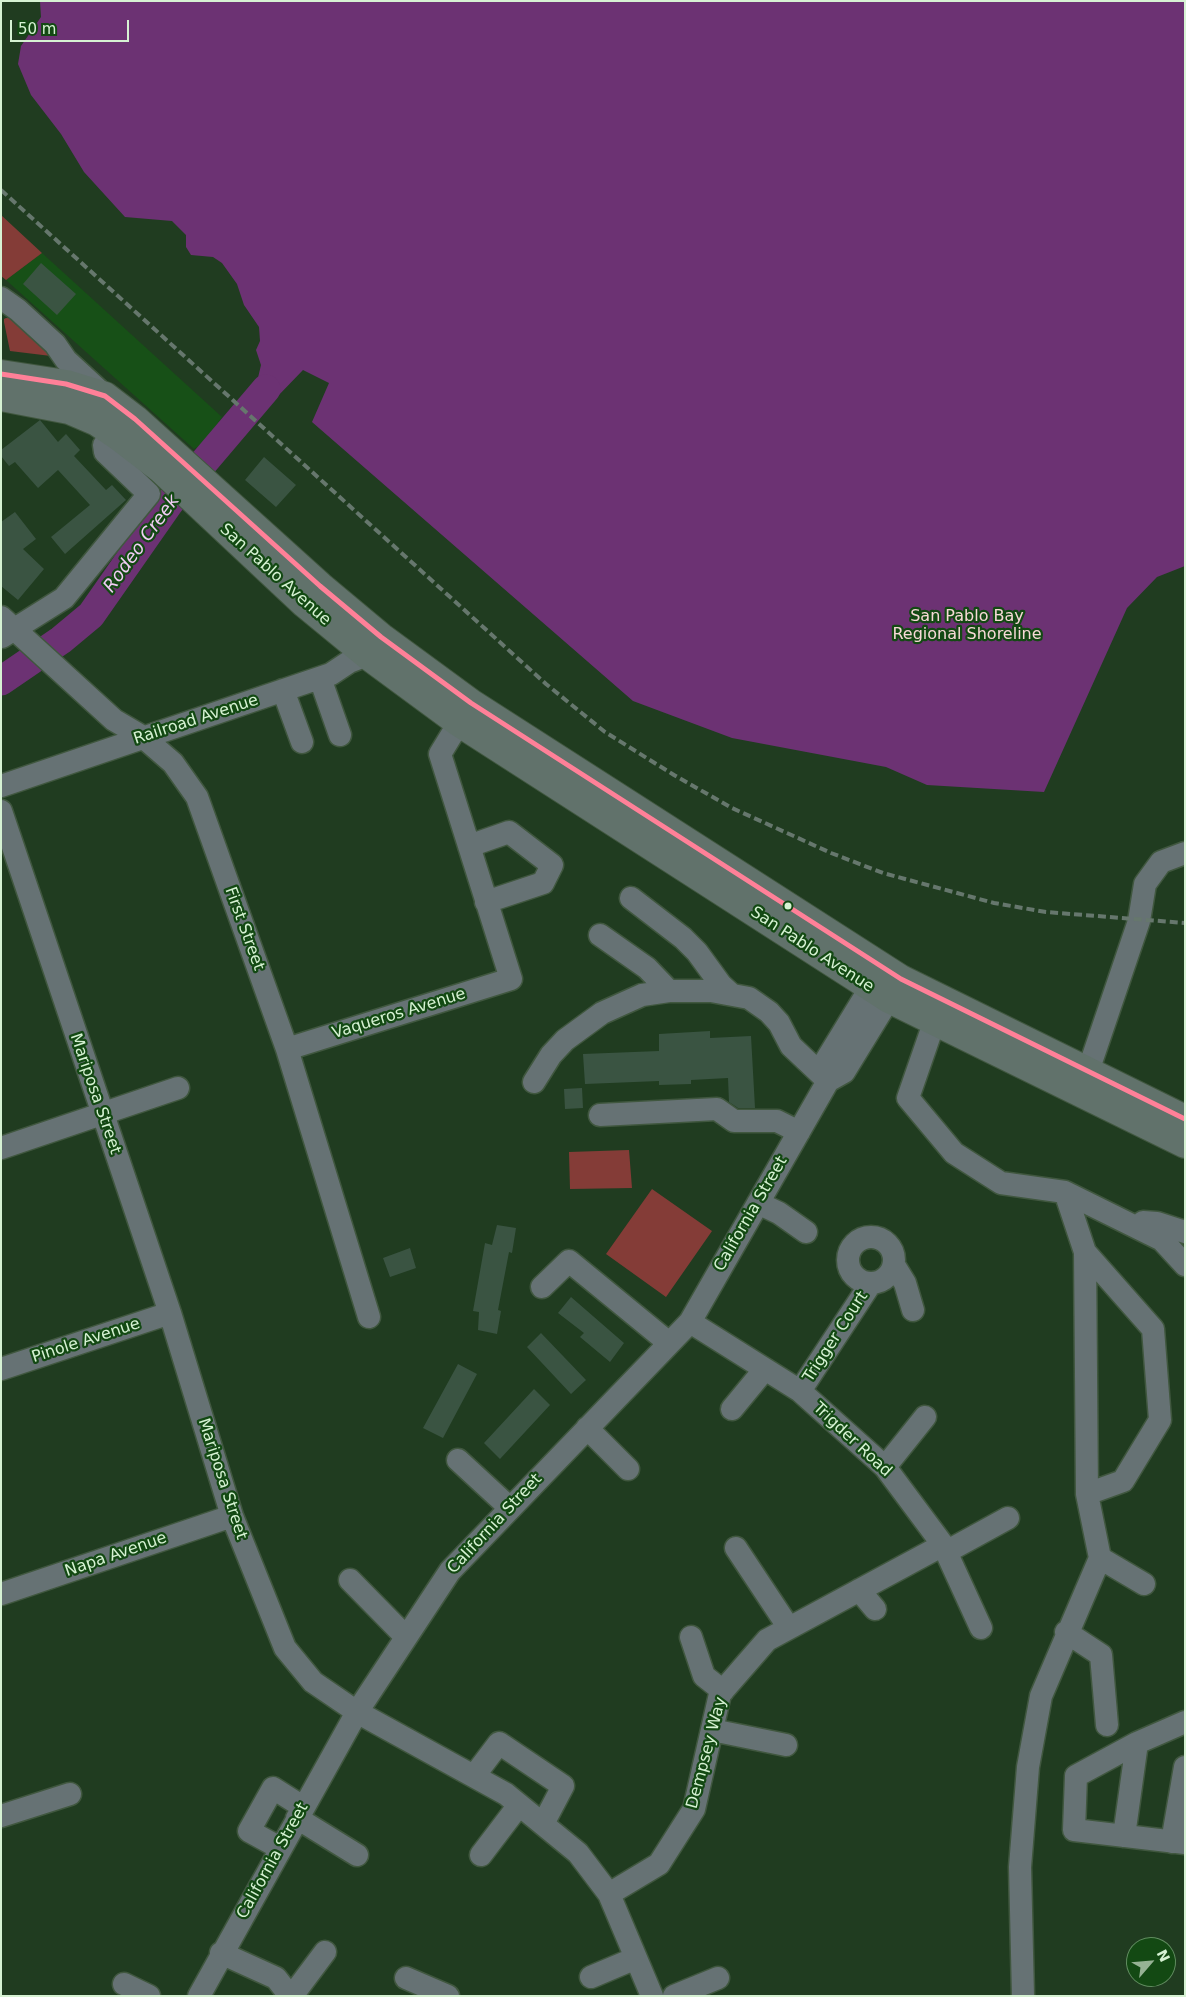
<!DOCTYPE html>
<style>
body{margin:0}
#map{position:relative;width:1186px;height:1997px;overflow:hidden;background:#203c20;font-family:"DejaVu Sans",sans-serif}
canvas{display:block}
.frame{position:absolute;inset:0;border:2px solid #d6f2d3;pointer-events:none}
.north{position:absolute;left:1126px;top:1937px;width:50px;height:50px;box-sizing:border-box;background:#134913;border:1px solid #618d60;border-radius:50%;rotate:63deg;font-size:14px;font-weight:700;line-height:20px;text-align:center;color:#d6f2d3}
.north::after{content:'';display:block;margin:auto;width:18px;height:22px;background:#96b294;clip-path:polygon(50% 0,100% 100%,50% 72%,0 100%)}
.scale{position:absolute;left:10px;top:20px;width:119px;height:22px;box-sizing:border-box;border:2px solid #d6f2d3;border-top:0;padding-left:6px;font-size:15px;line-height:18px;white-space:nowrap;color:#d6f2d3;-webkit-text-stroke:4px #134913;paint-order:stroke}
</style>
<div id="map">
<canvas width="1186" height="1997"></canvas>
<div class="frame"></div>
<div class="north">N</div>
<div class="scale">50 m</div>
</div>
<script>
const context = document.querySelector('canvas').getContext('2d');
context.lineJoin = 'round';
function fill(path, color) { context.fillStyle = color; context.fill(path, 'evenodd'); }
const toPath = rows => new Path2D(rows.map(r => 'M' + r).join(''));
function strokePath(path, color, width, dash) { context.strokeStyle = color; context.lineWidth = width; context.lineCap = dash ? 'butt' : 'round'; context.setLineDash(dash || []); context.stroke(path); }
function write(font, color, halo, rows, align = 'center') {
  context.font = font + ' "DejaVu Sans",sans-serif'; context.lineWidth = 4.5; context.setLineDash([]); context.textBaseline = 'middle'; context.strokeStyle = halo; context.fillStyle = color; for (const [text, x, y, turn = 0] of rows) {
    context.save(); context.translate(x, y); context.rotate((+turn || 0) * Math.PI / 180); context.textAlign = isNaN(turn) ? turn : align; if (halo) context.strokeText(text, 0, 0); context.fillText(text, 0, 0); context.restore();
  }
}
fill(toPath([
 [42,253,222,417,203,444,194,449,6,280]
]), '#175017');
fill(toPath([
 [1,215,42,253,6,280,1,276],
 [6,318,9,318,51,356,10,351,4,322,4,319],
 [629,1150,632,1188,570,1189,569,1152],
 [652,1189,712,1231,666,1297,606,1254]
]), '#843c37');
fill(toPath([
 [40,1,1185,1,1185,566,1157,577,1127,608,1044,792,927,785,886,767,732,738,633,701,312,422,329,383,303,370,276,398,257,382,261,365,256,350,260,341,259,327,244,305,237,284,222,263,213,257,191,255,186,247,186,235,172,221,125,217,84,172,61,134,31,95,18,64,21,46,41,17]
]), '#6c3273');
strokePath(toPath([
 [1,681,61,640,91,615,170,502,266,389]
]), '#6c3273', 29);
fill(toPath([
 [41,263,76,294,57,315,23,284],
 [40,420,58,442,66,434,80,450,74,456,106,490,112,485,126,500,65,554,51,537,90,505,58,470,38,488,15,462,9,466,1,456,1,450],
 [264,457,296,485,276,507,245,480],
 [15,512,36,539,23,549,44,569,18,600,1,586,1,522],
 [710,1031,710,1038,751,1036,755,1108,738,1108,729,1102,728,1078,691,1080,691,1084,659,1085,659,1081,585,1084,583,1054,659,1051,659,1034],
 [582,1088,583,1108,565,1109,564,1089],
 [497,1225,516,1228,512,1253,509,1252,498,1310,501,1311,497,1334,478,1330,479,1312,473,1311,485,1243,492,1245],
 [410,1248,416,1268,390,1277,383,1258],
 [571,1297,624,1343,610,1362,580,1337,584,1333,558,1313],
 [541,1333,586,1380,571,1394,527,1347],
 [458,1364,477,1374,443,1438,423,1428],
 [534,1389,550,1405,500,1459,484,1443]
]), '#3a5442');
const minor = toPath([
 [1,298,18,310,55,344,66,360,104,395],
 [1,617,114,720,143,737,173,763,197,797,287,1049,369,1317],
 [2,637,64,598,149,494,105,452,104,445,114,433],
 [320,678,340,735],
 [283,690,302,742],
 [1,786,331,674,349,662,367,655,376,644],
 [1,811,170,1313,232,1516,285,1648,313,1682,357,1712,506,1794,578,1853,609,1894,652,1996],
 [469,846,509,832,552,865,543,883,486,902],
 [631,898,683,938,697,952,721,985,731,994],
 [600,935,647,968,669,991],
 [935,1020,908,1098,954,1153,1001,1183,1065,1192,1162,1240,1185,1265],
 [287,1049,511,979,440,754,468,708],
 [828,1081,825,1062,880,972],
 [534,1082,551,1055,565,1040,602,1013,642,995,669,991,711,991,749,998,769,1012,779,1023,791,1046,828,1081],
 [1083,1086,1139,921,1145,884,1161,862,1185,853],
 [600,1115,717,1109,734,1121,777,1121,799,1132],
 [1,1148,178,1088],
 [1065,1192,1085,1252,1087,1494,1100,1558,1144,1584],
 [758,1203,779,1213,806,1232],
 [1143,1222,1157,1223,1185,1232],
 '848 1260a23 23 0 1 1 46 0a23 23 0 1 1-46 0Z',
 [1085,1252,1153,1329,1160,1420,1123,1481,1087,1494],
 [894,1265,905,1283,913,1310],
 [542,1287,569,1261,669,1343],
 [690,1322,800,1391,885,1467,943,1545,981,1628],
 [1,1369,170,1313],
 [800,1391,871,1283],
 [732,1409,765,1369],
 [587,1428,628,1469],
 [458,1460,510,1508],
 [885,1467,925,1417],
 [736,1548,789,1628],
 [946,1552,1008,1518],
 [350,1580,406,1637],
 [859,1590,875,1609],
 [1,1594,232,1516],
 [1066,1632,1101,1655,1107,1725],
 [691,1637,704,1676,723,1691],
 [1185,1722,1137,1743,1076,1776,1074,1830,1185,1843],
 [712,1730,786,1745],
 [474,1776,499,1743,563,1786,543,1824],
 [1,1816,70,1794],
 [297,1818,357,1855],
 [1124,1836,1137,1743],
 [1172,1842,1185,1767],
 [280,1848,249,1831,273,1788,303,1807],
 [481,1855,519,1805],
 [609,1894,659,1864,694,1809,720,1694,767,1640,943,1545],
 [221,1953,276,1978,290,1996],
 [591,1977,636,1958],
 [406,1978,448,1996],
 [124,1984,149,1996],
 [199,1996,357,1712,450,1571,690,1322,828,1081,844,1072,898,984],
 [292,1996,325,1952],
 [674,1996,718,1978],
 [1023,1996,1020,1867,1028,1767,1041,1696,1100,1558]
]);
const major = toPath([
 [1,374,66,384,105,396,135,419,320,586,381,637,471,703,901,979,1185,1119],
 [1,397,69,410,97,422,119,437,162,470,305,604,367,655,458,722,872,988,889,999,1185,1144]
]);
strokePath(minor, '#40573f', 25);
strokePath(major, '#40573f', 30);
strokePath(minor, '#667274', 22);
strokePath(major, '#61726b', 28);
strokePath(toPath([
 [1,190,546,684,605,732,674,775,732,808,831,853,883,873,994,903,1046,912,1185,923]
]), '#66776d', 4, [8, 4]);
strokePath(toPath([
 [1,374,66,384,105,396,135,419,320,586,381,637,471,703,901,979,1185,1119]
]), '#ff8098', 5);
for (const [x, y, r, color] of [
 [788,906,4.5,"#d6f2d3"]
]) { const dot = new Path2D(); dot.arc(x, y, r, 0, 2 * Math.PI); context.fillStyle = color; context.fill(dot); strokePath(dot, '#134913', 2); }
write('16px', '#d6f2d3', '#134913', [
 ["San Pablo Avenue",275,575,42],
 ["Railroad Avenue",196,720,-18],
 ["First Street",244,929,70],
 ["San Pablo Avenue",812,950,33],
 ["Vaqueros Avenue",399,1014,-17],
 ["Mariposa Street",95,1094,71],
 ["California Street",751,1214,-60],
 ["Trigger Court",836,1337,-57],
 ["Pinole Avenue",86,1341,-18],
 ["Trigder Road",852,1440,43],
 ["Mariposa Street",222,1479,72],
 ["California Street",495,1524,-47],
 ["Napa Avenue",116,1555,-19],
 ["Dempsey Way",707,1753,-75],
 ["California Street",273,1861,-61]
]);
write('16px', '#f7d9d7', '#134913', [
 ["San Pablo Bay",967,617],
 ["Regional Shoreline",967,635]
]);
write('italic 18px', '#f1cdf5', '#134913', [
 ["Rodeo Creek",142,544,-54]
]);
</script>
